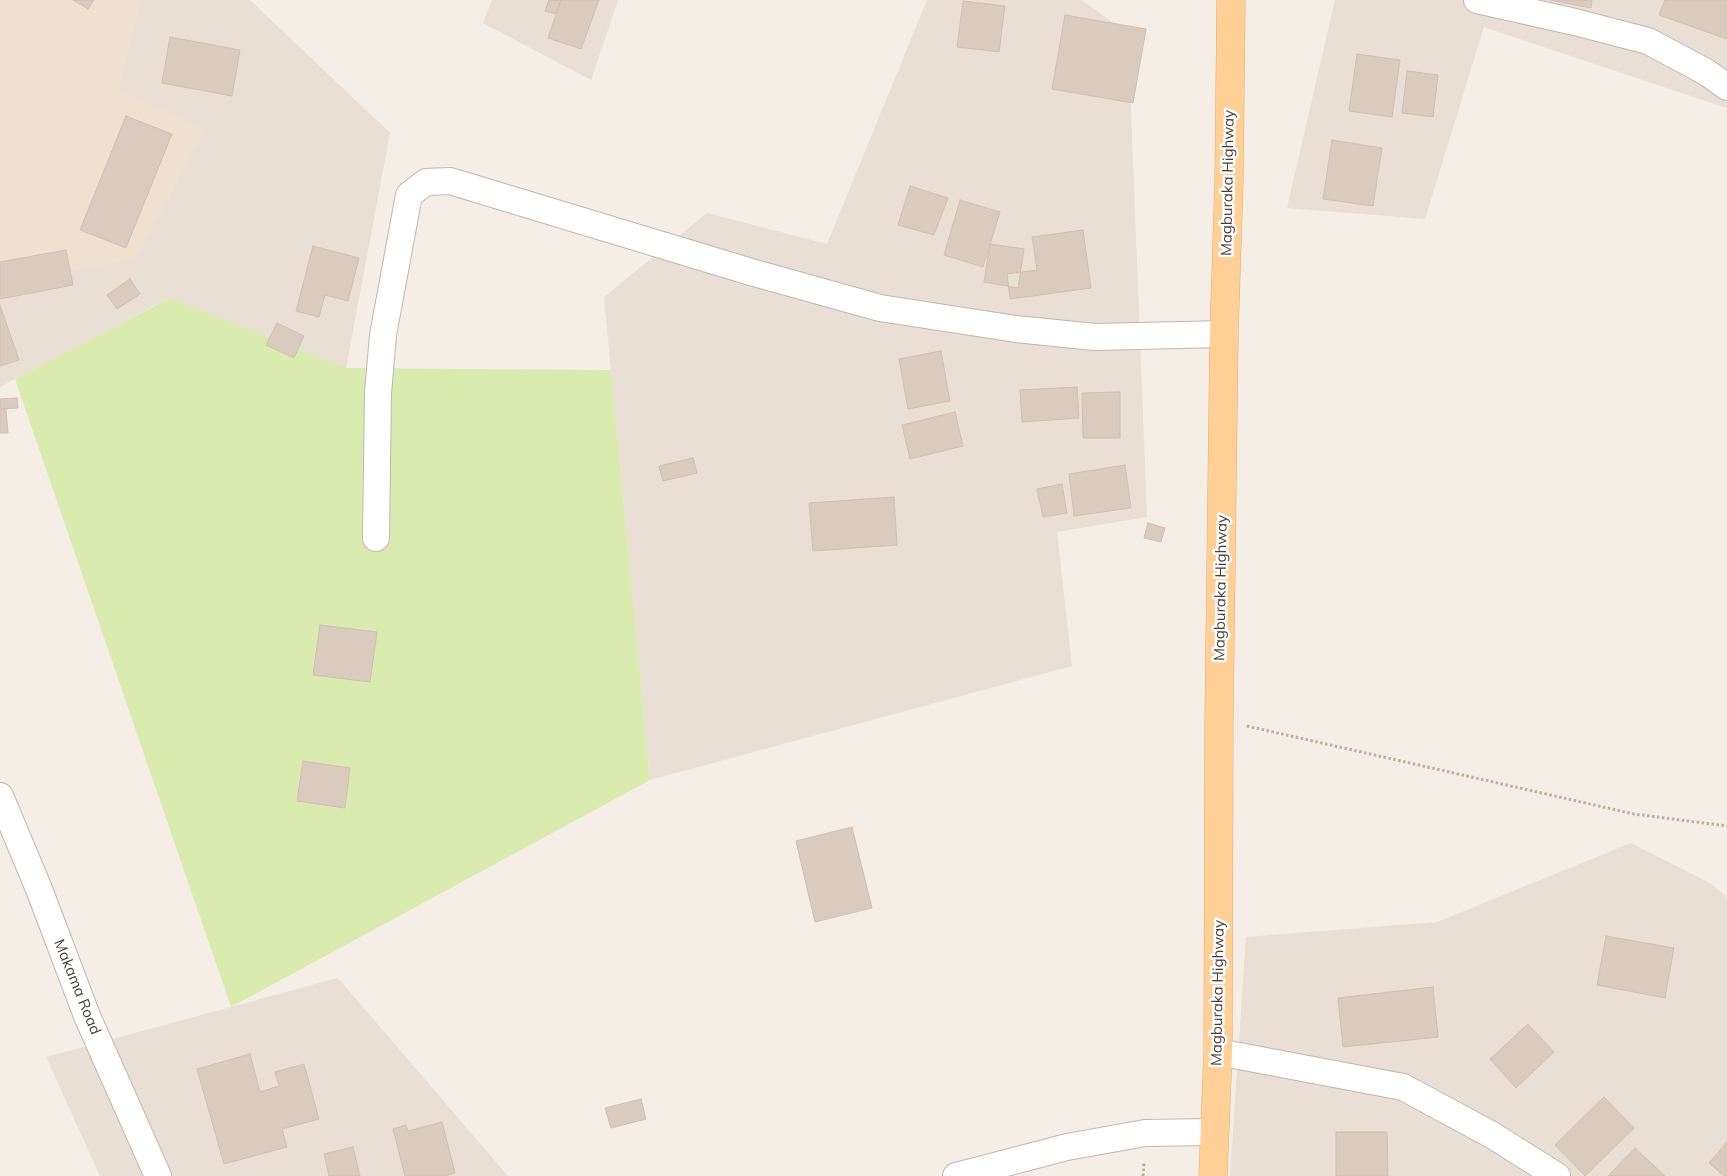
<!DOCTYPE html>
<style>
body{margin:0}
canvas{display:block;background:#f4eee7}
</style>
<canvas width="1727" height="1176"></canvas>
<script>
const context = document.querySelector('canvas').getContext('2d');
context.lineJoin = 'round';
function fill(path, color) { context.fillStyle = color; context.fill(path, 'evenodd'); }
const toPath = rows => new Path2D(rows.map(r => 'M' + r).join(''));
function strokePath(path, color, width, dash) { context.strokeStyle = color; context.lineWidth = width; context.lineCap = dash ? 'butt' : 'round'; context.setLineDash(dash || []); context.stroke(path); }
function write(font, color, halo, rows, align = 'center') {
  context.font = font + ' Mulish,sans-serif'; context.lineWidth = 5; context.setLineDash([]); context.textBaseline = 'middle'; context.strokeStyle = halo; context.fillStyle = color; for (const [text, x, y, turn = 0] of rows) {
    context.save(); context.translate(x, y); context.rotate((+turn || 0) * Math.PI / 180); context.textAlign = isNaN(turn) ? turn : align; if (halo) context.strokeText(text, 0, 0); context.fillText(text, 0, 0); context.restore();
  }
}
fill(toPath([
 [0,0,250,0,390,133,346,368,169,298,0,387],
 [492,0,618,0,591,80,483,23],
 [927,0,1082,0,1128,34,1147,517,1057,532,1072,666,650,780,604,297,707,213,827,244],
 [1335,0,1727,0,1727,108,1484,27,1425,219,1287,208],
 [1631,843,1710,883,1727,897,1727,1176,1230,1176,1246,937,1437,922],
 [338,978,508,1176,100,1176,46,1057]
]), '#e9dfd5');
fill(toPath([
 [0,0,142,0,119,90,206,129,136,259,0,283]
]), '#eee1d0');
fill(toPath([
 [170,298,346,368,611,370,650,780,231,1007,15,379]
]), '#d9ebae');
const building = toPath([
 [73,0,94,0,88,9,73,0],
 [549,0,561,0,556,14,545,11,549,0],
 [561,0,599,0,581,49,548,38,561,0],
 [1550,0,1592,0,1591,8,1550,0],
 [1665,0,1727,0,1727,39,1659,15,1665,0],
 [963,1,1005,6,999,52,957,47,963,1],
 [1065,15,1146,29,1133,103,1052,89,1065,15],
 [170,37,240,50,232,96,162,83,170,37],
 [1357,54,1400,60,1392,117,1349,111,1357,54],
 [1407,71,1438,75,1433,117,1402,113,1407,71],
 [126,116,172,134,126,248,80,230,126,116],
 [1332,140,1382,148,1373,206,1323,199,1332,140],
 [910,186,948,198,934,235,898,225,910,186],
 [960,200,1000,212,983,267,944,255,960,200],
 [1083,230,1091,288,1010,299,1007,274,1037,270,1032,237,1083,230],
 [990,244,1024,249,1018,288,984,282,990,244],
 [313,246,359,258,348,301,325,295,319,317,296,311,313,246],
 [66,250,73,285,0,299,0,262,66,250],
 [130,279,140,294,117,309,107,295,130,279],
 [0,305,19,360,0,366,0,305],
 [277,323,304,336,294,358,266,345,277,323],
 [941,351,950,401,908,409,899,359,941,351],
 [1077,387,1079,418,1022,422,1020,390,1077,387],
 [1120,392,1120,438,1083,438,1082,393,1120,392],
 [17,398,18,408,1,409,0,399,17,398],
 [0,409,6,409,8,433,0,433,0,409],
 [955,412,963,446,910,459,902,425,955,412],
 [693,458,697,473,663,481,659,466,693,458],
 [1125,465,1131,508,1074,516,1069,474,1125,465],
 [1062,484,1067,513,1043,517,1037,489,1062,484],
 [894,497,897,545,813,551,809,503,894,497],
 [1148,523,1165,528,1161,542,1144,538,1148,523],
 [320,625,377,632,370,682,313,675,320,625],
 [303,761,350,768,345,808,297,801,303,761],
 [852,827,872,908,815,922,796,841,852,827],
 [1606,936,1674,948,1665,998,1597,985,1606,936],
 [1433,987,1438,1037,1343,1047,1338,998,1433,987],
 [1528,1024,1554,1052,1516,1088,1490,1059,1528,1024],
 [250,1054,260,1092,279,1086,275,1072,304,1064,319,1119,282,1129,287,1147,224,1164,197,1069,250,1054],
 [1604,1097,1634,1128,1585,1176,1555,1145,1604,1097],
 [641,1099,646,1119,611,1128,605,1108,641,1099],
 [442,1122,455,1173,444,1176,405,1176,393,1129,406,1125,408,1131,442,1122],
 [1336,1132,1387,1132,1388,1176,1336,1176,1336,1132],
 [1727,1142,1727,1176,1724,1176,1709,1163,1727,1142],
 [353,1147,360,1176,329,1176,324,1154,353,1147],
 [1635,1148,1665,1176,1608,1176,1635,1148]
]);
fill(building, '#dacbbf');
strokePath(building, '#d2bfaf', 1);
const minor = toPath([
 [1477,0,1575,22,1648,41,1706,72,1727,87],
 [376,538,378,393,383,335,409,195,426,182,450,181,751,272,880,308,1016,329,1095,337,1224,334],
 [0,796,39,889,87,1016,158,1176],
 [1218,1052,1403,1087,1492,1135,1557,1176],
 [956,1176,1067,1147,1145,1133,1214,1132]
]);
const primary = toPath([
 [1213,1176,1218,1052,1219,719,1224,334,1229,181,1231,0]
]);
strokePath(minor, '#c3b7ac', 28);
strokePath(primary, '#eaaa60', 29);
strokePath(toPath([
 [1247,726,1634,814,1727,826],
 [1143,1176,1144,1162]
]), '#c3ae9a', 3, [2.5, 2.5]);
strokePath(minor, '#fff', 26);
strokePath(primary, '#ffd096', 28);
write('15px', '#483e36', '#fff', [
 ["Magburaka Highway",1228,183,-89],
 ["Magburaka Highway",1221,588,-89],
 ["Makama Road",77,987,68],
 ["Magburaka Highway",1218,993,-89]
]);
</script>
